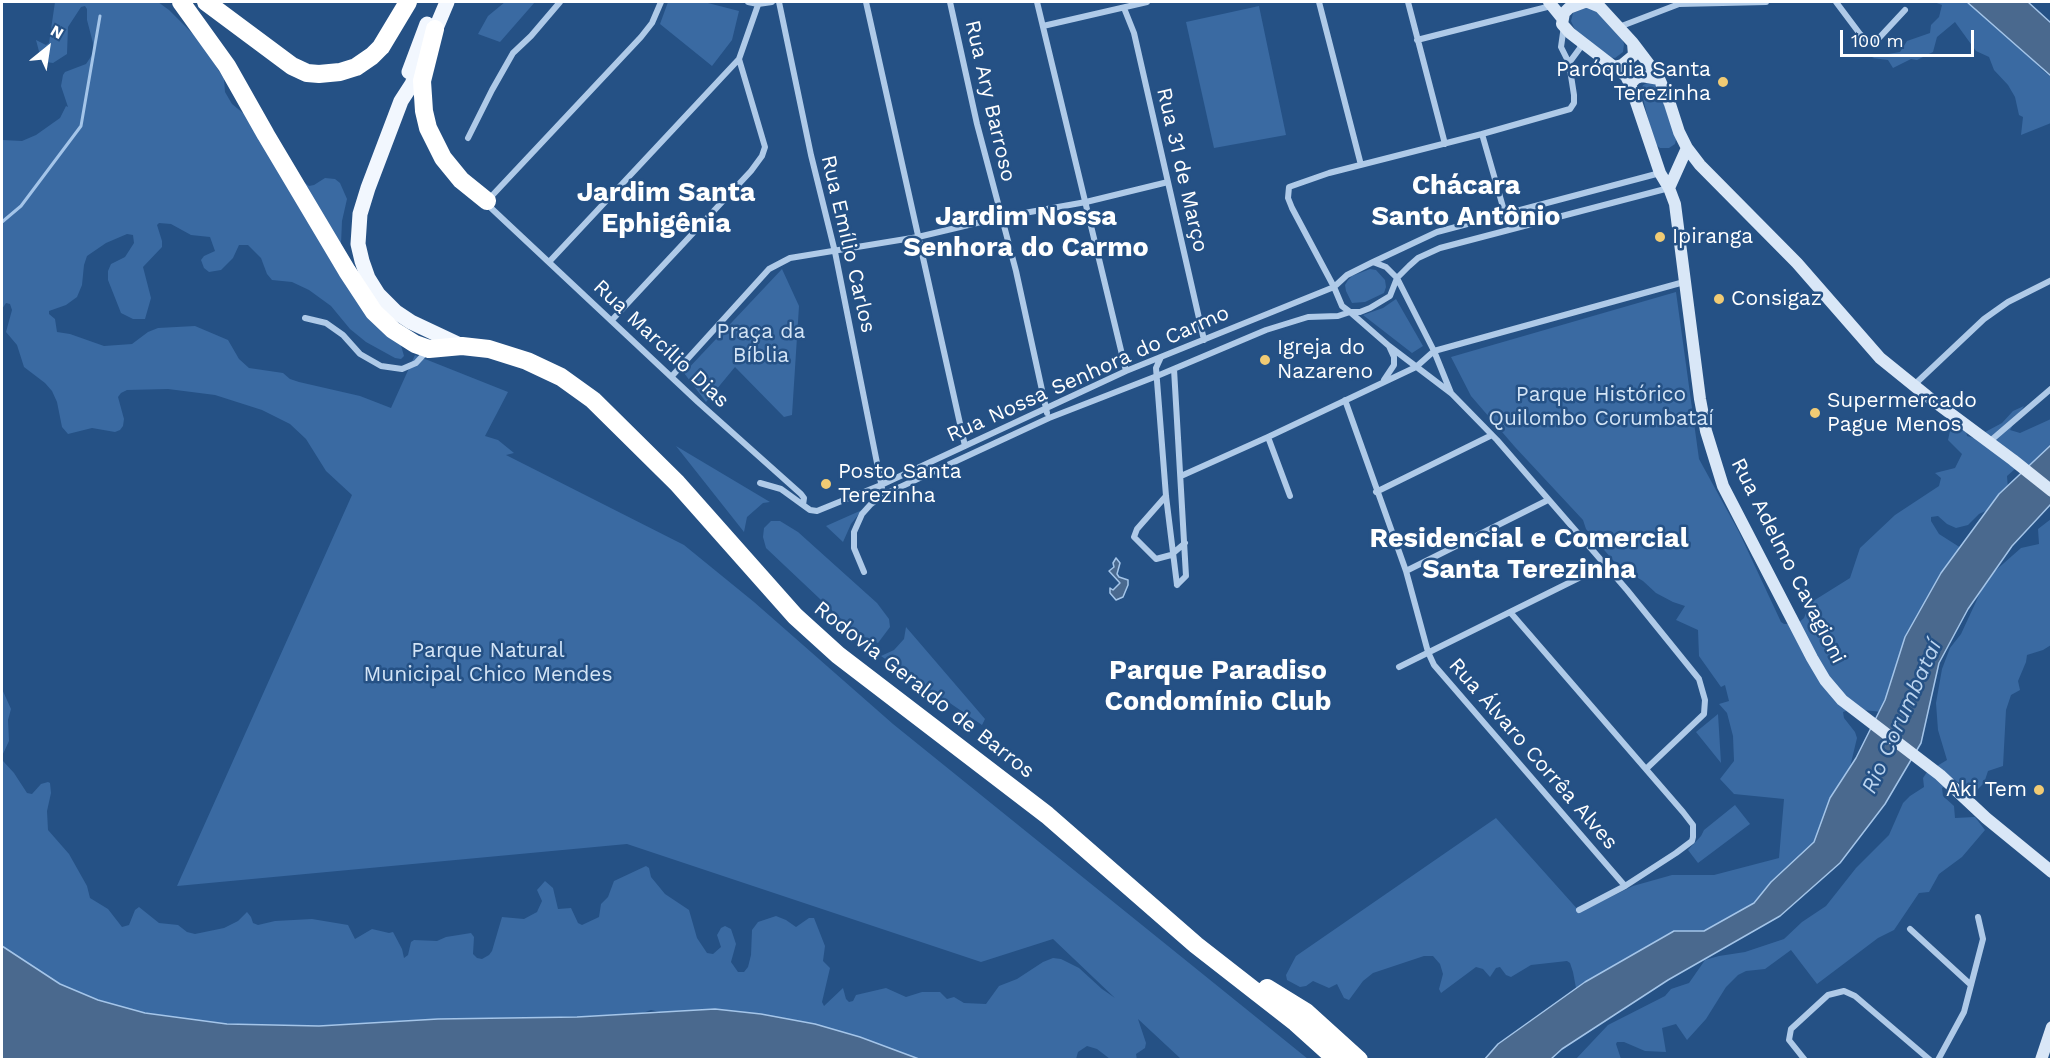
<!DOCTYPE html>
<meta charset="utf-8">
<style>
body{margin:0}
#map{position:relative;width:2053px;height:1061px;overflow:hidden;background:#255185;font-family:"Work Sans",sans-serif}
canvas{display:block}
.frame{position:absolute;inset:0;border:3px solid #fff;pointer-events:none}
.north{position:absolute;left:18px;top:18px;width:60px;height:60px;-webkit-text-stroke:4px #255185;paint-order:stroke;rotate:30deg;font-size:16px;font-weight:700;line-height:24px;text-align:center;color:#fff}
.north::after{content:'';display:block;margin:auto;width:21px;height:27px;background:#fff;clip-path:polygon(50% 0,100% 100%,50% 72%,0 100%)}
.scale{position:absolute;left:1840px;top:30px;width:134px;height:27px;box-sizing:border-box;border:3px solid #fff;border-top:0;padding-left:8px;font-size:18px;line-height:21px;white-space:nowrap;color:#fff;-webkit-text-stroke:4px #255185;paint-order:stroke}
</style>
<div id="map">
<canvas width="2053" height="1061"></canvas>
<div class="frame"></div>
<div class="north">N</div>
<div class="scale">100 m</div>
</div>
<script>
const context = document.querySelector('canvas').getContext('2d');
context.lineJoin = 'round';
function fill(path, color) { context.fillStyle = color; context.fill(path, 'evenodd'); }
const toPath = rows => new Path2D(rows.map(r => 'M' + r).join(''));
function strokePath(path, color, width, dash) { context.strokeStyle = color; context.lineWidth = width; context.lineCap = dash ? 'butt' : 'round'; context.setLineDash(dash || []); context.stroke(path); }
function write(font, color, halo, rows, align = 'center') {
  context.font = font + ' "Work Sans",sans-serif'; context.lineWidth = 5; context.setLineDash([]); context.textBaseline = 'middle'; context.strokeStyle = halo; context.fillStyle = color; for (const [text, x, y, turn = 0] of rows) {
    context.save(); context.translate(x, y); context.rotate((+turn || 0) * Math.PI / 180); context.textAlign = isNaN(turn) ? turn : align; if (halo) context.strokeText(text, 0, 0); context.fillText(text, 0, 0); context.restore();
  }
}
fill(toPath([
 [55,2,158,2,169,10,196,37,209,55,224,79,225,92,232,104,243,113,255,115,285,168,309,186,314,185,325,178,335,179,340,183,347,199,342,221,341,244,400,342,404,356,401,359,395,358,366,342,350,329,331,306,309,290,292,282,272,280,267,274,261,258,248,245,239,245,233,258,221,270,209,272,204,268,201,260,204,256,215,251,210,237,191,235,171,224,159,223,157,225,162,241,162,247,143,267,151,298,145,319,133,319,121,313,108,280,108,271,111,264,125,257,134,243,133,235,127,234,106,243,87,256,84,265,82,285,77,297,66,305,49,311,49,314,55,319,57,332,70,334,104,346,132,344,148,332,158,328,195,326,228,340,239,359,249,368,283,373,290,379,299,382,360,396,391,408,415,355,508,392,485,436,498,440,514,453,506,455,684,545,754,602,893,724,1308,1059,1181,1059,1138,1019,1146,1043,1145,1048,1136,1054,1137,1060,1110,1059,1097,1049,1087,1046,1078,1052,1076,1059,855,1059,651,1010,609,1025,442,1028,428,1019,423,1032,158,1032,2,976,2,689,11,709,8,720,9,741,2,756,3,761,14,773,27,793,32,794,41,784,48,782,50,783,51,793,47,811,48,830,69,854,87,886,90,898,108,909,122,927,129,925,135,910,139,907,159,923,178,925,187,932,195,934,224,928,238,921,247,912,251,917,253,923,258,925,275,921,312,919,348,925,355,939,372,929,389,933,393,932,402,949,404,958,408,955,411,942,414,940,437,941,446,937,471,933,474,937,473,954,477,958,482,959,489,955,492,951,502,917,524,919,537,912,542,901,537,890,545,881,553,888,558,909,571,908,578,923,582,925,599,917,601,904,608,897,614,881,646,866,649,868,651,877,665,894,689,910,697,938,707,953,713,954,721,947,717,935,721,928,725,926,731,929,736,944,731,962,738,972,744,972,748,967,751,955,752,930,758,922,776,916,786,920,796,927,809,918,814,918,825,946,823,961,830,968,822,1002,824,1006,843,988,846,999,849,1002,853,1001,856,995,886,988,906,997,922,992,940,992,947,999,954,997,964,1003,986,1004,999,986,1017,979,1043,962,1053,958,1061,959,1079,968,1102,989,1115,998,1053,939,981,962,627,844,177,886,352,495,326,471,306,439,290,424,262,410,215,395,168,389,127,390,121,393,118,397,124,419,123,426,120,430,115,432,92,428,68,434,62,427,57,402,52,391,45,383,24,367,17,345,6,332,12,310,10,304,6,303,2,309,2,140,22,141,36,135,60,118,66,106,68,107,61,86,63,75,65,72,86,64,94,52,93,43,87,20,87,9,85,6,81,7,68,27,67,54,53,63,46,62,41,59,36,40,46,45,49,43],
 [505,2,535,2,500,42,478,34,488,16],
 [668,2,704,2,739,11,732,40,712,66,660,24],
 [1934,2,1978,2,2042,70,2051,77,2051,123,2021,135,2023,117,2019,115,2015,97,2008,85,1994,70,1989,57,1976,51,1955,22,1937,37,1933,52,1917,60,1911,59,1893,68,1888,60,1872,58,1876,56,1900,52,1907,41,1930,33,1931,25,1939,17,1942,5],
 [1259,6,1286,135,1214,148,1186,22],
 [1591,6,1621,36,1624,44,1623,52,1615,58,1606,57,1576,32,1571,21,1573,13],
 [1649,82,1656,85,1677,136,1675,144,1669,148,1660,148,1654,143,1641,90,1643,85],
 [782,269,799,306,792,415,784,417,735,367,706,402,684,373],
 [1370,269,1376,270,1385,280,1386,287,1384,293,1365,302,1352,303,1346,291,1345,285,1348,280,1352,276],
 [1676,292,1699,459,1739,532,1781,622,1784,624,1797,624,1804,618,1810,603,1850,578,1860,548,1895,515,1939,486,1941,478,1935,473,1955,468,1962,454,1948,440,1950,431,1966,430,1967,436,1974,438,2002,423,2013,411,2024,406,2010,430,2020,433,2051,419,2051,460,2037,466,2015,469,2007,476,2008,489,1990,509,1979,514,1968,525,1956,528,1947,524,1938,516,1931,517,1931,521,1939,534,1961,548,1905,640,1888,688,1893,713,1852,709,1843,712,1844,718,1855,732,1857,738,1845,788,1814,842,1779,893,1573,1002,1576,988,1573,972,1570,963,1567,961,1531,965,1511,977,1506,975,1500,967,1496,968,1490,977,1483,969,1476,967,1441,993,1439,989,1443,974,1440,964,1433,956,1424,956,1373,973,1363,981,1349,1000,1344,998,1337,984,1329,988,1313,981,1306,986,1300,987,1287,980,1286,975,1296,956,1496,818,1580,912,1633,886,1672,875,1714,875,1779,858,1784,799,1734,794,1720,779,1734,761,1733,736,1727,713,1719,704,1729,701,1725,685,1721,687,1699,656,1698,630,1676,620,1685,606,1673,602,1656,593,1643,581,1618,566,1586,529,1583,520,1515,447,1471,396,1451,357],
 [1396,299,1423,346,1412,353,1363,315,1383,308],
 [676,446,770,502,763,503,747,517,744,532],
 [862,510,851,524,843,542,826,526],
 [2051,519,2051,645,2043,650,2027,655,2026,662,2018,681,2020,690,2011,695,2006,710,2003,766,1988,771,1984,783,1976,791,1956,781,1942,788,1943,796,1954,806,1955,818,1975,817,1985,830,1962,857,1939,874,1929,892,1919,893,1894,930,1878,938,1817,984,1791,950,1765,969,1746,971,1738,975,1726,987,1706,1019,1687,1040,1676,1024,1662,1028,1666,1052,1645,1051,1624,1042,1617,1042,1616,1044,1621,1059,1575,1060,1608,1025,1665,996,1671,989,1689,983,1705,960,1719,956,1745,952,1784,939,1802,922,1826,906,1856,868,1889,835,1903,803,1910,796,1924,787,1923,778,1927,772,1947,760,1938,730,1936,703,1942,669,1950,648,1961,634,1987,578,2021,548,2039,544,2038,529],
 [771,521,780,521,798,532,877,603,889,619,890,627,878,643,856,633,766,548,763,537,764,528],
 [906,627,985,719,982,725,881,656,894,650,904,639],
 [1718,714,1721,763,1696,732],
 [1735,805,1750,824,1698,863,1688,850,1701,836,1704,830]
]), '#3a6aa2');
const water = toPath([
 [1967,2,2028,2,2051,23,2051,76,1967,2],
 [2051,445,2051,504,2012,546,1968,609,1939,663,1921,743,1885,804,1840,863,1780,916,1668,980,1562,1049,1551,1059,1484,1060,1498,1044,1585,982,1674,931,1704,931,1754,903,1771,882,1814,842,1830,798,1856,758,1885,700,1905,637,1941,573,1999,494,2051,445],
 [1116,558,1120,563,1117,574,1119,577,1128,580,1128,585,1123,597,1116,600,1110,593,1110,588,1113,590,1120,583,1109,571,1114,567,1113,563,1116,558],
 [2,946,60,984,98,1000,145,1013,227,1024,319,1026,438,1019,577,1017,715,1009,761,1014,815,1024,860,1037,919,1059,2,1059,2,946]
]);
fill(water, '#4a698e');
strokePath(water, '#a4c5e9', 1.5);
strokePath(toPath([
 [2,222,21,206,81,126,100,16]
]), '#a4c5e9', 3);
strokePath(toPath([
 [661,2,652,23,641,37,487,201,491,208,698,402,801,494,804,498,803,505],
 [748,2,758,4,772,2],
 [779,2,811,155,835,252,882,488],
 [866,2,965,446],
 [950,2,977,124,1016,271,1047,413],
 [1037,2,1126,371],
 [1319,2,1361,165],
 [1408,2,1445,144],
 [1836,2,1860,34,1869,42,1874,42,1879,38,1905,10],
 [1124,8,1134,33,1204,340],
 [1043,26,1147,2],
 [1619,27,1679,4,1766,2],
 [1417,40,1551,6],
 [1569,63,1580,48,1581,42],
 [1482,134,1505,214],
 [468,138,492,90,513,53,531,36,560,2],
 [549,262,739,59],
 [1373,262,1437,232,1660,173],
 [1373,262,1386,267,1397,278,1390,296,1370,308,1360,312,1350,312,1342,306,1334,287,1347,275,1373,262],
 [305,318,326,323,343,335,360,354,381,366,402,369,416,363,428,350],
 [612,320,751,171,762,156,765,147,739,59,759,2],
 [1161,357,1156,368,1166,496,1177,585],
 [1174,369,1186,576,1177,585],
 [672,376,769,269,790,258,918,237,1002,217,1086,202,1168,182],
 [1384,380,1394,365,1394,357,1389,346],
 [1914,385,1984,319,2008,302,2052,280],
 [1451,393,1434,351,1397,278,1409,266,1418,258,1440,248,1669,188],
 [1345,400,1406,571,1428,652,1434,665,1625,886],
 [1268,437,1290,496],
 [1989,442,2052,388],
 [1181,476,1268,437,1416,367,1434,351,1684,282],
 [760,483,781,489,810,510,817,511,881,485,1126,371,1334,287,1292,208,1288,198,1289,187,1329,173,1482,134,1570,109,1574,103,1574,95,1569,63,1561,47,1564,26],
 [1376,492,1492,435],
 [1166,496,1137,529,1134,537,1156,559,1171,555,1185,543],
 [1406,571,1548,500],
 [864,572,854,548,854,532,862,514,871,504,883,495,1049,418,1157,376,1266,330,1308,317,1338,316,1350,312,1389,346,1451,393,1497,440,1627,590,1699,679,1705,700,1704,714,1646,769],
 [1510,612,1683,812,1693,825,1693,837,1692,841,1676,853,1625,886,1579,910],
 [1399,667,1605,565],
 [1910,929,1971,985],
 [1805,1060,1789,1040,1791,1029,1828,995,1844,991,1855,996,1930,1060],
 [1938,1060,1964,1012,1983,939,1978,917]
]), '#afcae8', 6);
strokePath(toPath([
 [1549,2,1562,18],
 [1585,2,1569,8,1564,13,1562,24,1570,33,1614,67,1622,65,1634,55,1633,43,1600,7,1588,2],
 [1633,43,1658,76,1670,104,1679,132,1687,148,1700,165,1797,263,1880,358,1927,396,2013,460,2052,491],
 [1614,67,1626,76,1630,84,1660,173,1669,188,1675,204,1700,399,1706,431,1723,486,1812,658,1825,680,1842,700,1940,775,1986,818,2052,872],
 [1630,84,1636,78,1642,76,1659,79],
 [1669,188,1687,148],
 [2041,1060,2052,1027]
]), '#d9e7f7', 12);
strokePath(toPath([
 [431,40,447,2],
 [421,62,412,84,401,101,368,188,360,214,358,244,362,261,368,278,378,294,396,312,411,322,462,346],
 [409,72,427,24]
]), '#f2f7fe', 15);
strokePath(toPath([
 [181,2,227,66,266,135,347,271,374,312,393,330,415,344,429,349,462,346,489,349,527,361,561,377,593,400,677,483,795,616,838,655,1047,815,1196,945,1296,1023,1337,1060],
 [206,2,292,66,307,73,319,74,340,72,356,67,372,56,381,47,408,2],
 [435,29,422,81,424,111,428,128,443,158,461,180,487,201],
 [1267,988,1306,1012,1359,1060]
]), '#fff', 18);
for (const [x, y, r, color] of [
 [1723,82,6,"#f1cb74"],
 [1660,237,6,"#f1cb74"],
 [1719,299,6,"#f1cb74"],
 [1265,360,6,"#f1cb74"],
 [1815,413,6,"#f1cb74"],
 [826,484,6,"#f1cb74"],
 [2039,790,6,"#f1cb74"]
]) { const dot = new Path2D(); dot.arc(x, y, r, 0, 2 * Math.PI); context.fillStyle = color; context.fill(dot); strokePath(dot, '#255185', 2); }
write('21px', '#fff', '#255185', [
 ["Paróquia Santa",1711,70,"right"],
 ["Terezinha",1711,94,"right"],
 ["Ipiranga",1672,237],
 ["Consigaz",1731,299],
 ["Igreja do",1277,348],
 ["Nazareno",1277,372],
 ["Supermercado",1827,401],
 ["Pague Menos",1827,425],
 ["Posto Santa",838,472],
 ["Terezinha",838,496],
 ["Aki Tem",2027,790,"right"]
], 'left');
write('21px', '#fff', '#255185', [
 ["Rua Ary Barroso",990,101,77],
 ["Rua 31 de Março",1182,170,77],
 ["Rua Emílio Carlos",848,244,77],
 ["Rua Marcílio Dias",661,344,43],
 ["Rua Nossa Senhora do Carmo",1088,374,-24],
 ["Rua Adelmo Cavagioni",1788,561,63],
 ["Rodovia Geraldo de Barros",924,690,38],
 ["Rua Álvaro Corrêa Alves",1533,754,49]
]);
write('21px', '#d3e4f6', '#255185', [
 ["Praça da",761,332],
 ["Bíblia",761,356],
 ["Parque Histórico",1601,395],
 ["Quilombo Corumbataí",1601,419],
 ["Parque Natural",488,651],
 ["Municipal Chico Mendes",488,675]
]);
write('italic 22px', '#bbd4ef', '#255185', [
 ["Rio Corumbataí",1902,717,-66]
]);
write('bold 27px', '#fff', '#255185', [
 ["Chácara",1466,186],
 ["Santo Antônio",1466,217],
 ["Jardim Santa",666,193],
 ["Ephigênia",666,224],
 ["Jardim Nossa",1026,217],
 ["Senhora do Carmo",1026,248],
 ["Residencial e Comercial",1529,539],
 ["Santa Terezinha",1529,570],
 ["Parque Paradiso",1218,671],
 ["Condomínio Club",1218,702]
]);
</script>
